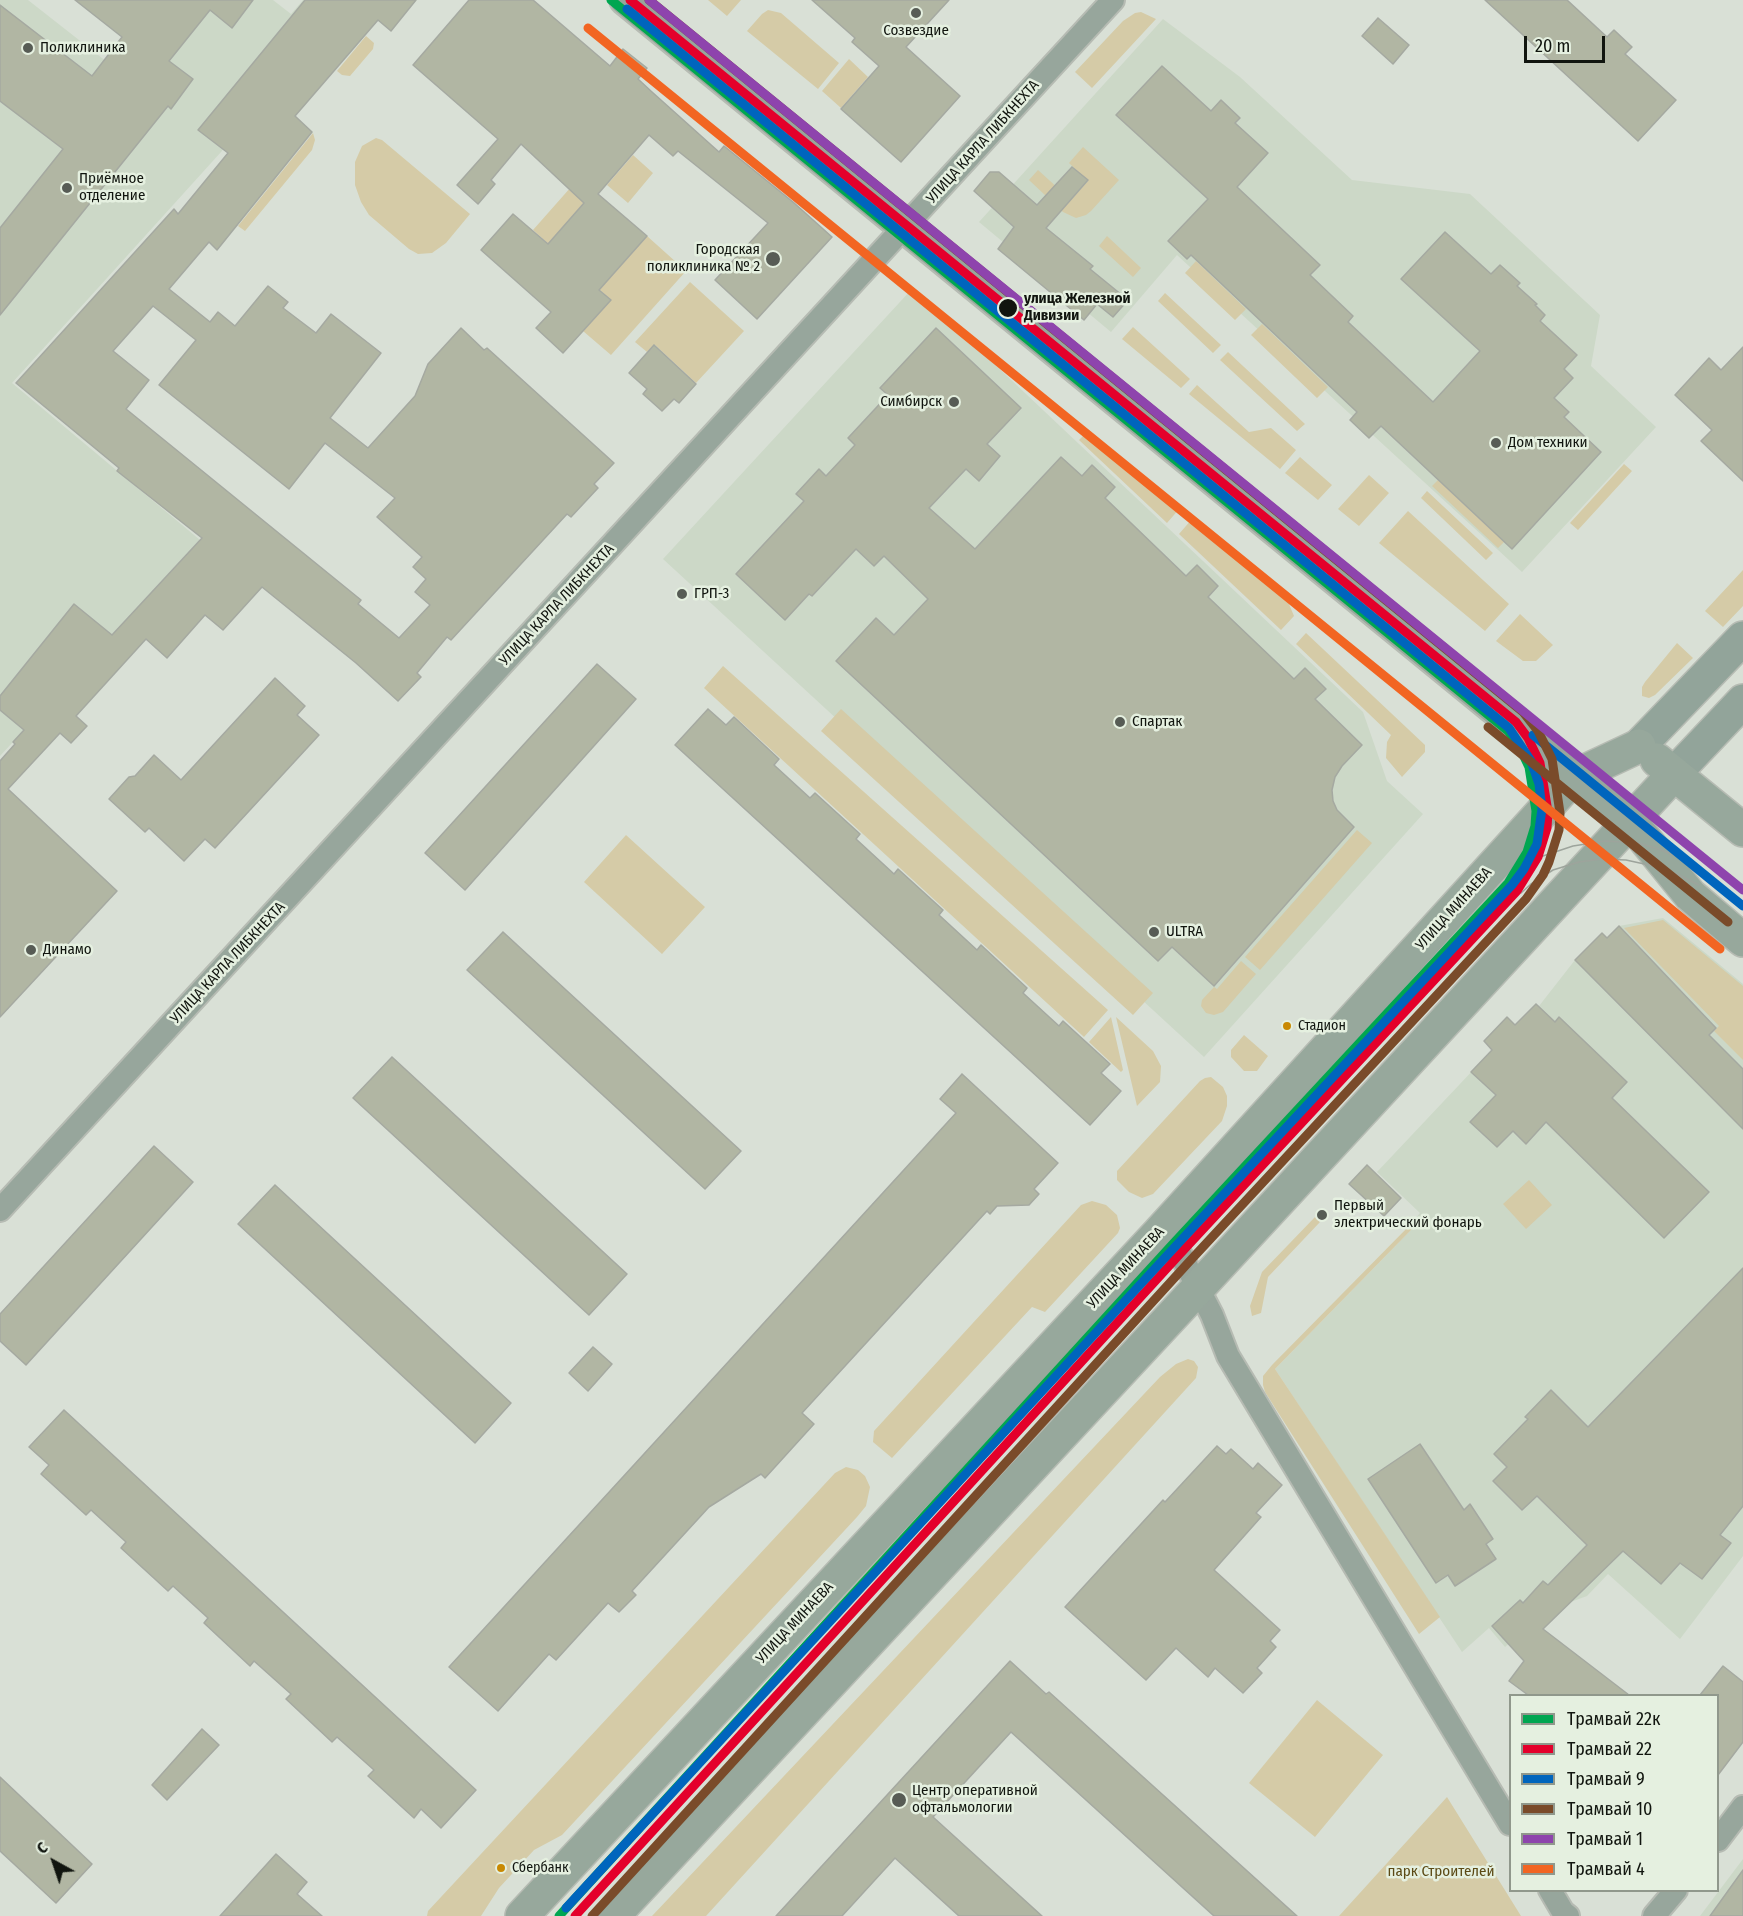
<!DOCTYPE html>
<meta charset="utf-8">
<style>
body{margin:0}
#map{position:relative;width:1743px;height:1916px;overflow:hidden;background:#d9e0d6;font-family:"Fira Sans Condensed",sans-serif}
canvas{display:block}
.legend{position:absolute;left:1509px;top:1694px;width:210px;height:198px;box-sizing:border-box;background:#e5f0e0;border:2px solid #90988c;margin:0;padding:8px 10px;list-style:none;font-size:18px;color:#11150f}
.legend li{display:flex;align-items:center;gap:12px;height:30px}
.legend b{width:30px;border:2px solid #90988c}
.north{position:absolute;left:24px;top:1832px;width:60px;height:60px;-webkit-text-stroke:4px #e5f0e0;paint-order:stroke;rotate:320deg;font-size:16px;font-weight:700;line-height:24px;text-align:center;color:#11150f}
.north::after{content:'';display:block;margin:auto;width:21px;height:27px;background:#11150f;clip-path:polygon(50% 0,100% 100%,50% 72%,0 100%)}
.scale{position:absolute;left:1524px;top:36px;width:81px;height:27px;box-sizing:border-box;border:3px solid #11150f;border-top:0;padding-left:8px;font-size:18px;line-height:21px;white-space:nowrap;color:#11150f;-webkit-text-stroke:4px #e5f0e0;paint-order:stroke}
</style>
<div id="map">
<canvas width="1743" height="1916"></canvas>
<ul class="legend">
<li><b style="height:8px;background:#00a651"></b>Трамвай 22к</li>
<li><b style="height:8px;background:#e4002b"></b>Трамвай 22</li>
<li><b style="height:8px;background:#0065bd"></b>Трамвай 9</li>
<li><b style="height:8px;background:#7a4b2a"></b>Трамвай 10</li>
<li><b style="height:8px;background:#8e44ad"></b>Трамвай 1</li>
<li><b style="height:8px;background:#f26522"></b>Трамвай 4</li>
</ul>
<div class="north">С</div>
<div class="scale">20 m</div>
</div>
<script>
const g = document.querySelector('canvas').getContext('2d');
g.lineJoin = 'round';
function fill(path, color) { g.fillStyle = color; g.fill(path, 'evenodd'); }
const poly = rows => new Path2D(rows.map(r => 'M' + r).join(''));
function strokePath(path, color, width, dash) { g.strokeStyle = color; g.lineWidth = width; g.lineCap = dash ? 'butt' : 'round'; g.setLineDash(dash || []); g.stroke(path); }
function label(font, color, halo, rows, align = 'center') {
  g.font = font + ' "Fira Sans Condensed",sans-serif'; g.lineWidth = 5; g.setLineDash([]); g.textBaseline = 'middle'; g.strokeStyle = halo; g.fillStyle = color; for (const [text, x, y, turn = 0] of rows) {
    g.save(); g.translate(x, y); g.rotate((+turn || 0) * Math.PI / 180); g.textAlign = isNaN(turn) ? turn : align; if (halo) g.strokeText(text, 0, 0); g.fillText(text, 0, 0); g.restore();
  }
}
fill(poly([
 [0,0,28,0,144,91,105,59,122,37,137,49,171,0,273,0,291,14,303,0,344,0,221,152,12,383,200,540,0,756],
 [1163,19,1240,77,1352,180,1470,194,1600,315,1591,366,1656,427,1522,572,1177,255,1111,332,979,222],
 [911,290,972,343,1363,712,1387,781,1423,814,1204,1057,663,559],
 [1663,918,1743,984,1743,1556,1680,1639,1608,1574,1587,1596,1546,1611,1505,1647,1489,1628,1462,1652,1275,1369,1412,1229,1409,1226,1420,1213,1377,1172,1492,1050,1484,1041,1507,1017,1515,1025,1536,1004,1539,1006,1575,960,1602,933,1607,938,1619,926],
 [1743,1859,1743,1916,1700,1916]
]), '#ccd8c7');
fill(poly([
 [708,0,741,0,727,16],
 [768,10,781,13,839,63,818,89,747,31,762,14],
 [1141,12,1156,19,1092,88,1075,72,1123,21,1135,13],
 [366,36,374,43,373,49,350,76,342,75,337,71],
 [849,59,868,77,841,108,822,91],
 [313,133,315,140,312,150,245,231,238,226],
 [376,138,382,140,470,214,446,243,432,253,418,254,409,249,369,215,361,202,355,185,355,162,362,146],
 [1083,147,1119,180,1091,211,1086,215,1076,218,1063,212,1029,180,1038,170,1071,200,1088,181,1069,163],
 [633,155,653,173,628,203,607,185],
 [571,187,586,200,572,217,624,262,647,236,686,271,611,355,583,331,611,300,533,230],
 [1107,236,1141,268,1133,277,1099,246],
 [1196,261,1246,309,1235,320,1185,273],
 [690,282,744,331,696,383,655,345,647,352,635,342],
 [1165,293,1221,345,1213,353,1158,301],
 [1262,324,1328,387,1317,398,1251,335],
 [1133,327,1190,379,1181,388,1122,339],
 [1228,352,1305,424,1297,431,1220,360],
 [1197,385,1249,432,1271,428,1296,450,1280,469,1189,394],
 [1089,430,1180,508,1167,523,1079,440],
 [1300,457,1332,485,1318,500,1285,473],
 [1624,464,1632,471,1578,530,1570,523],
 [1369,475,1389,493,1359,526,1338,509],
 [1438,480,1504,542,1498,548,1432,486],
 [1427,491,1493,553,1486,560,1421,498],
 [1408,511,1509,604,1485,631,1379,543],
 [1192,519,1286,597,1294,616,1281,630,1179,534],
 [1743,570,1743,606,1723,627,1705,611],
 [1520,614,1553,645,1536,661,1523,661,1496,641],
 [1306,633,1425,745,1425,752,1402,777,1386,758,1387,742,1391,735,1296,644],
 [1677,643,1693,658,1655,695,1649,698,1642,696,1642,687,1645,682],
 [723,666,1108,1010,1084,1037,704,688],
 [841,709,1153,993,1133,1015,821,731],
 [1357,830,1372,843,1260,970,1245,957],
 [626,835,705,907,662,954,584,882],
 [1663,920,1743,986,1743,1060,1714,1031,1719,1026,1624,928],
 [1241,961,1256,974,1223,1012,1214,1015,1206,1013,1201,1006,1202,1000,1214,987,1217,989],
 [1111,1017,1123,1070,1121,1072,1089,1042],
 [1116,1017,1153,1051,1161,1066,1160,1082,1137,1106],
 [1244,1035,1268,1056,1257,1071,1244,1071,1231,1057,1231,1050],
 [1211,1077,1223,1087,1227,1096,1227,1106,1222,1121,1153,1194,1142,1198,1129,1192,1117,1180,1117,1171,1200,1081,1205,1078],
 [1529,1180,1552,1205,1526,1229,1503,1204],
 [1092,1201,1106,1205,1117,1215,1120,1228,1118,1233,1045,1312,1032,1307,892,1458,873,1442,874,1431,1081,1205],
 [1315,1217,1320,1222,1268,1277,1261,1313,1252,1316,1250,1306,1262,1272],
 [1409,1226,1412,1229,1275,1369,1440,1617,1419,1634,1265,1392,1263,1385,1263,1376,1272,1365],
 [1188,1359,1194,1361,1198,1367,1196,1378,706,1916,652,1916,1160,1377,1176,1364],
 [846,1467,858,1470,865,1476,870,1487,866,1506,857,1517,562,1835,534,1850,499,1888,481,1916,427,1916,428,1911,835,1473],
 [1317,1700,1383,1755,1315,1837,1249,1783],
 [1447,1797,1521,1916,1339,1916]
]), '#d5cba7');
const building = poly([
 [75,0,253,0,232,28,210,10,169,61,193,79,171,109,168,106,0,315,0,228,63,149,0,101,0,5,92,76,122,37,75,0],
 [305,0,416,0,391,31,378,20,295,116,312,132,217,250,209,242,169,289,210,322,218,312,235,326,268,286,288,302,283,308,316,333,331,314,381,353,330,418,368,448,415,396,428,364,461,328,484,350,487,348,614,463,594,484,598,488,571,517,567,514,451,640,447,637,417,673,421,677,398,701,356,663,262,587,223,630,205,615,167,658,146,639,76,716,87,726,71,743,60,733,8,789,117,891,0,1017,0,761,15,744,13,742,24,730,0,710,0,696,74,604,112,635,202,538,117,471,119,468,16,383,174,209,178,214,228,153,198,130,305,0],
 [153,306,196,340,159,385,289,489,325,443,395,498,377,517,422,557,413,567,426,579,415,592,430,605,399,638,358,604,361,600,126,409,149,380,113,351,153,306],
 [469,0,533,0,610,66,623,49,647,68,638,79,652,92,719,152,724,146,793,202,832,237,757,319,715,280,768,223,678,151,673,156,649,135,598,194,647,236,599,290,611,300,563,353,536,328,551,312,481,250,513,214,548,244,584,203,521,144,491,180,495,184,478,204,457,185,498,139,413,65,469,0],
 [812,0,949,0,906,47,960,96,901,162,841,109,879,66,852,42,855,38,812,0],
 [1485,0,1567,0,1607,37,1614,30,1632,47,1625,54,1676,100,1638,141,1485,0],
 [1378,18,1409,45,1393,64,1362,36,1378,18],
 [1162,66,1211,111,1221,100,1240,118,1235,123,1268,153,1237,187,1320,265,1310,275,1353,316,1348,322,1433,402,1480,351,1401,279,1445,232,1491,274,1500,265,1520,283,1517,286,1537,304,1535,305,1545,315,1540,321,1577,355,1564,369,1573,378,1554,398,1569,412,1564,417,1601,452,1512,549,1381,426,1369,438,1350,420,1357,412,1191,255,1187,259,1168,241,1208,199,1116,115,1162,66],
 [1072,167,1088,180,1046,228,1093,266,1090,269,1128,300,1113,317,1097,304,1084,320,998,249,1014,227,974,191,990,172,999,172,1037,205,1072,167],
 [936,328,1021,408,987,444,1000,456,979,481,966,469,929,508,975,549,1061,457,1082,476,1092,465,1115,487,1105,498,1186,576,1197,565,1218,586,1208,597,1294,679,1305,668,1326,689,1315,699,1362,745,1342,766,1335,777,1332,790,1333,801,1337,810,1354,827,1214,986,1172,947,1158,961,836,661,876,618,894,635,928,599,884,556,874,566,856,549,812,596,809,594,785,620,736,574,804,501,796,494,819,469,826,476,855,445,848,438,888,395,880,388,936,328],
 [654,345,696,384,679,403,674,399,662,411,643,394,647,389,629,373,654,345],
 [1743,347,1743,481,1701,441,1712,430,1675,395,1709,358,1721,370,1743,347],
 [597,664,636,699,465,890,425,853,597,664],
 [275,678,305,706,297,715,319,735,215,848,205,839,184,861,149,828,145,832,109,799,129,777,135,776,154,755,181,780,275,678],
 [708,709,726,725,734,717,779,759,774,765,810,798,815,793,860,834,856,839,894,874,898,869,943,910,939,915,977,950,981,945,1027,988,1023,993,1059,1026,1063,1021,1110,1064,1101,1073,1121,1091,1090,1125,675,745,708,709],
 [1619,926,1716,1028,1709,1035,1743,1069,1743,1129,1575,960,1602,933,1607,938,1619,926],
 [503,932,741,1151,705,1189,467,970,503,932],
 [1536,1004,1555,1022,1559,1017,1627,1082,1612,1098,1709,1192,1664,1238,1546,1122,1526,1144,1513,1131,1497,1147,1470,1122,1496,1095,1471,1072,1492,1050,1484,1041,1507,1017,1515,1025,1536,1004],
 [392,1057,627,1274,589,1315,353,1098,392,1057],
 [962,1074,1058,1163,1034,1189,1039,1194,1029,1205,997,1206,990,1214,987,1211,802,1413,814,1424,765,1478,761,1474,709,1507,632,1591,636,1595,619,1612,608,1603,556,1660,549,1654,498,1711,449,1667,956,1113,940,1099,962,1074],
 [154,1146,193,1182,26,1365,0,1341,0,1314,154,1146],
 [1367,1165,1401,1198,1384,1216,1349,1184,1367,1165],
 [275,1185,511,1403,475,1443,238,1224,275,1185],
 [1743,1268,1743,1506,1720,1535,1731,1543,1702,1579,1680,1563,1661,1584,1623,1551,1543,1629,1629,1695,1528,1695,1509,1681,1524,1661,1492,1626,1520,1600,1523,1603,1543,1581,1548,1585,1587,1545,1537,1496,1522,1510,1493,1481,1507,1467,1494,1454,1528,1419,1525,1417,1551,1390,1588,1427,1743,1268],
 [593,1347,612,1364,588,1391,569,1373,593,1347],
 [64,1410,476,1790,441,1828,421,1809,414,1818,368,1776,374,1770,337,1737,332,1742,286,1699,291,1694,254,1661,250,1666,204,1623,208,1618,173,1586,168,1591,121,1548,126,1542,91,1510,86,1515,41,1474,49,1465,29,1447,64,1410],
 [1420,1444,1464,1510,1470,1504,1493,1539,1486,1544,1496,1559,1455,1586,1448,1575,1436,1583,1368,1479,1420,1444],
 [1217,1446,1226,1454,1231,1449,1253,1469,1258,1463,1282,1485,1256,1513,1261,1517,1214,1570,1280,1630,1270,1641,1276,1647,1257,1668,1262,1673,1243,1693,1215,1668,1208,1677,1176,1648,1146,1680,1065,1607,1163,1500,1165,1502,1217,1446],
 [1010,1661,1046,1694,1049,1692,1297,1916,1214,1916,1011,1732,933,1817,1042,1916,959,1916,895,1858,842,1916,776,1916,1010,1661],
 [1723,1666,1743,1682,1743,1742,1718,1775,1718,1695,1700,1695,1723,1666],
 [202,1729,219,1745,167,1800,152,1785,202,1729],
 [0,1777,92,1864,56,1903,0,1851,0,1777],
 [276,1854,307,1882,297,1894,322,1916,220,1916,276,1854],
 [1743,1870,1743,1916,1710,1916,1743,1870]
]);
fill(building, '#b1b6a3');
strokePath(building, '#a5a9a1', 1.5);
const minor = poly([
 [0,1210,1113,0],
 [1158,1234,1182,1257,1212,1315,1228,1356,1510,1824],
 [1718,1840,1743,1807],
 [1550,1890,1563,1912,1568,1916],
 [1654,1916,1676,1890]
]);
const tertiary = poly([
 [624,0,1575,776]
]);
const secondary = poly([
 [1639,746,1743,638],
 [1674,774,1743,701]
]);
const primary = poly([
 [1657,760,1743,830],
 [1575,776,1630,821,1690,895,1743,940],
 [522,1916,1158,1234,1575,776,1639,746],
 [613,1916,1199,1287,1674,774]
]);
strokePath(minor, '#b6bbb3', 26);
strokePath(tertiary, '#b6bbb3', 32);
strokePath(secondary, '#b6bbb3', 36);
strokePath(primary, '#b6bbb3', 36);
strokePath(minor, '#97a69c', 22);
strokePath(tertiary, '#97a69c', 28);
strokePath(secondary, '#92a49a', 33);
strokePath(primary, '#97a89c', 33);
strokePath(poly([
 [1508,883,1526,866,1540,857,1573,846,1605,841,1638,843,1656,848,1683,859,1709,875],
 [1521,893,1531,884,1553,870,1579,862,1602,859,1626,860,1658,867,1679,875,1699,885]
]), '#9da49c', 1.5);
strokePath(poly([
 [559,1916,1170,1247,1508,883,1527,852,1535,826,1536,811,1529,767,1518,744,1508,731,611,0]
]), '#00a651', 9);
strokePath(poly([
 [575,1916,1179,1255,1517,891,1538,857,1547,828,1548,812,1540,763,1528,738,1516,722,630,0]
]), '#e4002b', 9);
strokePath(poly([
 [1533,735,1743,906],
 [566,1908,1173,1249,1512,885,1524,869,1537,844,1542,809,1539,784,1531,761,1509,728,627,9]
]), '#0065bd', 9);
strokePath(poly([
 [1488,727,1728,922],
 [592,1916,1188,1263,1526,899,1543,875,1549,862,1559,830,1560,813,1552,759,1538,731,1523,712,649,0]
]), '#7a4b2a', 9);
strokePath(poly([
 [649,0,1743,890]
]), '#8e44ad', 9);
strokePath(poly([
 [588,28,1720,949]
]), '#f26522', 9);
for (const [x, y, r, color] of [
 [916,13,6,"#575c55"],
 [28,48,6,"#575c55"],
 [67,188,6,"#575c55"],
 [773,259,8,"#575c55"],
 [1008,308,10,"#11150f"],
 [954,402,6,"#575c55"],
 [1496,443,6,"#575c55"],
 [682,594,6,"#575c55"],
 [1120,722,6,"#575c55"],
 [1154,932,6,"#575c55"],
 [31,950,6,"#575c55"],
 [1287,1026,5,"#c98903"],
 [1322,1215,6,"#575c55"],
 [899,1800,8,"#575c55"],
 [501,1868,5,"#c98903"]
]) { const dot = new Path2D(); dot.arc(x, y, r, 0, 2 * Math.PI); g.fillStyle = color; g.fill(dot); strokePath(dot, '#e5f0e0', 2); }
label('14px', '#11150f', '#e5f0e0', [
 ["Стадион",1298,1026],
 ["Сбербанк",512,1868]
], 'left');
label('15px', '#11150f', '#e5f0e0', [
 ["Созвездие",916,31,"center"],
 ["Поликлиника",40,48],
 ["Приёмное",79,179],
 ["отделение",79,196],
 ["Городская",760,250,"right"],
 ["поликлиника № 2",760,267,"right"],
 ["Симбирск",942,402,"right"],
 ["Дом техники",1508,443],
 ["ГРП-3",694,594],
 ["Спартак",1132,722],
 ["ULTRA",1166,932],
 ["Динамо",43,950],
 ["Первый",1334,1206],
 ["электрический фонарь",1334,1223],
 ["Центр оперативной",912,1791],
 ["офтальмологии",912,1808]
], 'left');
label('15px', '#11150f', '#e5f0e0', [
 ["УЛИЦА КАРЛА ЛИБКНЕХТА",983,142,-48],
 ["УЛИЦА КАРЛА ЛИБКНЕХТА",557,605,-47],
 ["УЛИЦА МИНАЕВА",1454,909,-48],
 ["УЛИЦА КАРЛА ЛИБКНЕХТА",228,963,-47],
 ["УЛИЦА МИНАЕВА",1126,1268,-47],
 ["УЛИЦА МИНАЕВА",795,1623,-47]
]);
label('bold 15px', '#11150f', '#e5f0e0', [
 ["улица Железной",1024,299],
 ["Дивизии",1024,316]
], 'left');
label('15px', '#5b4914', '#e5f0e0', [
 ["парк Строителей",1441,1872]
]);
</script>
